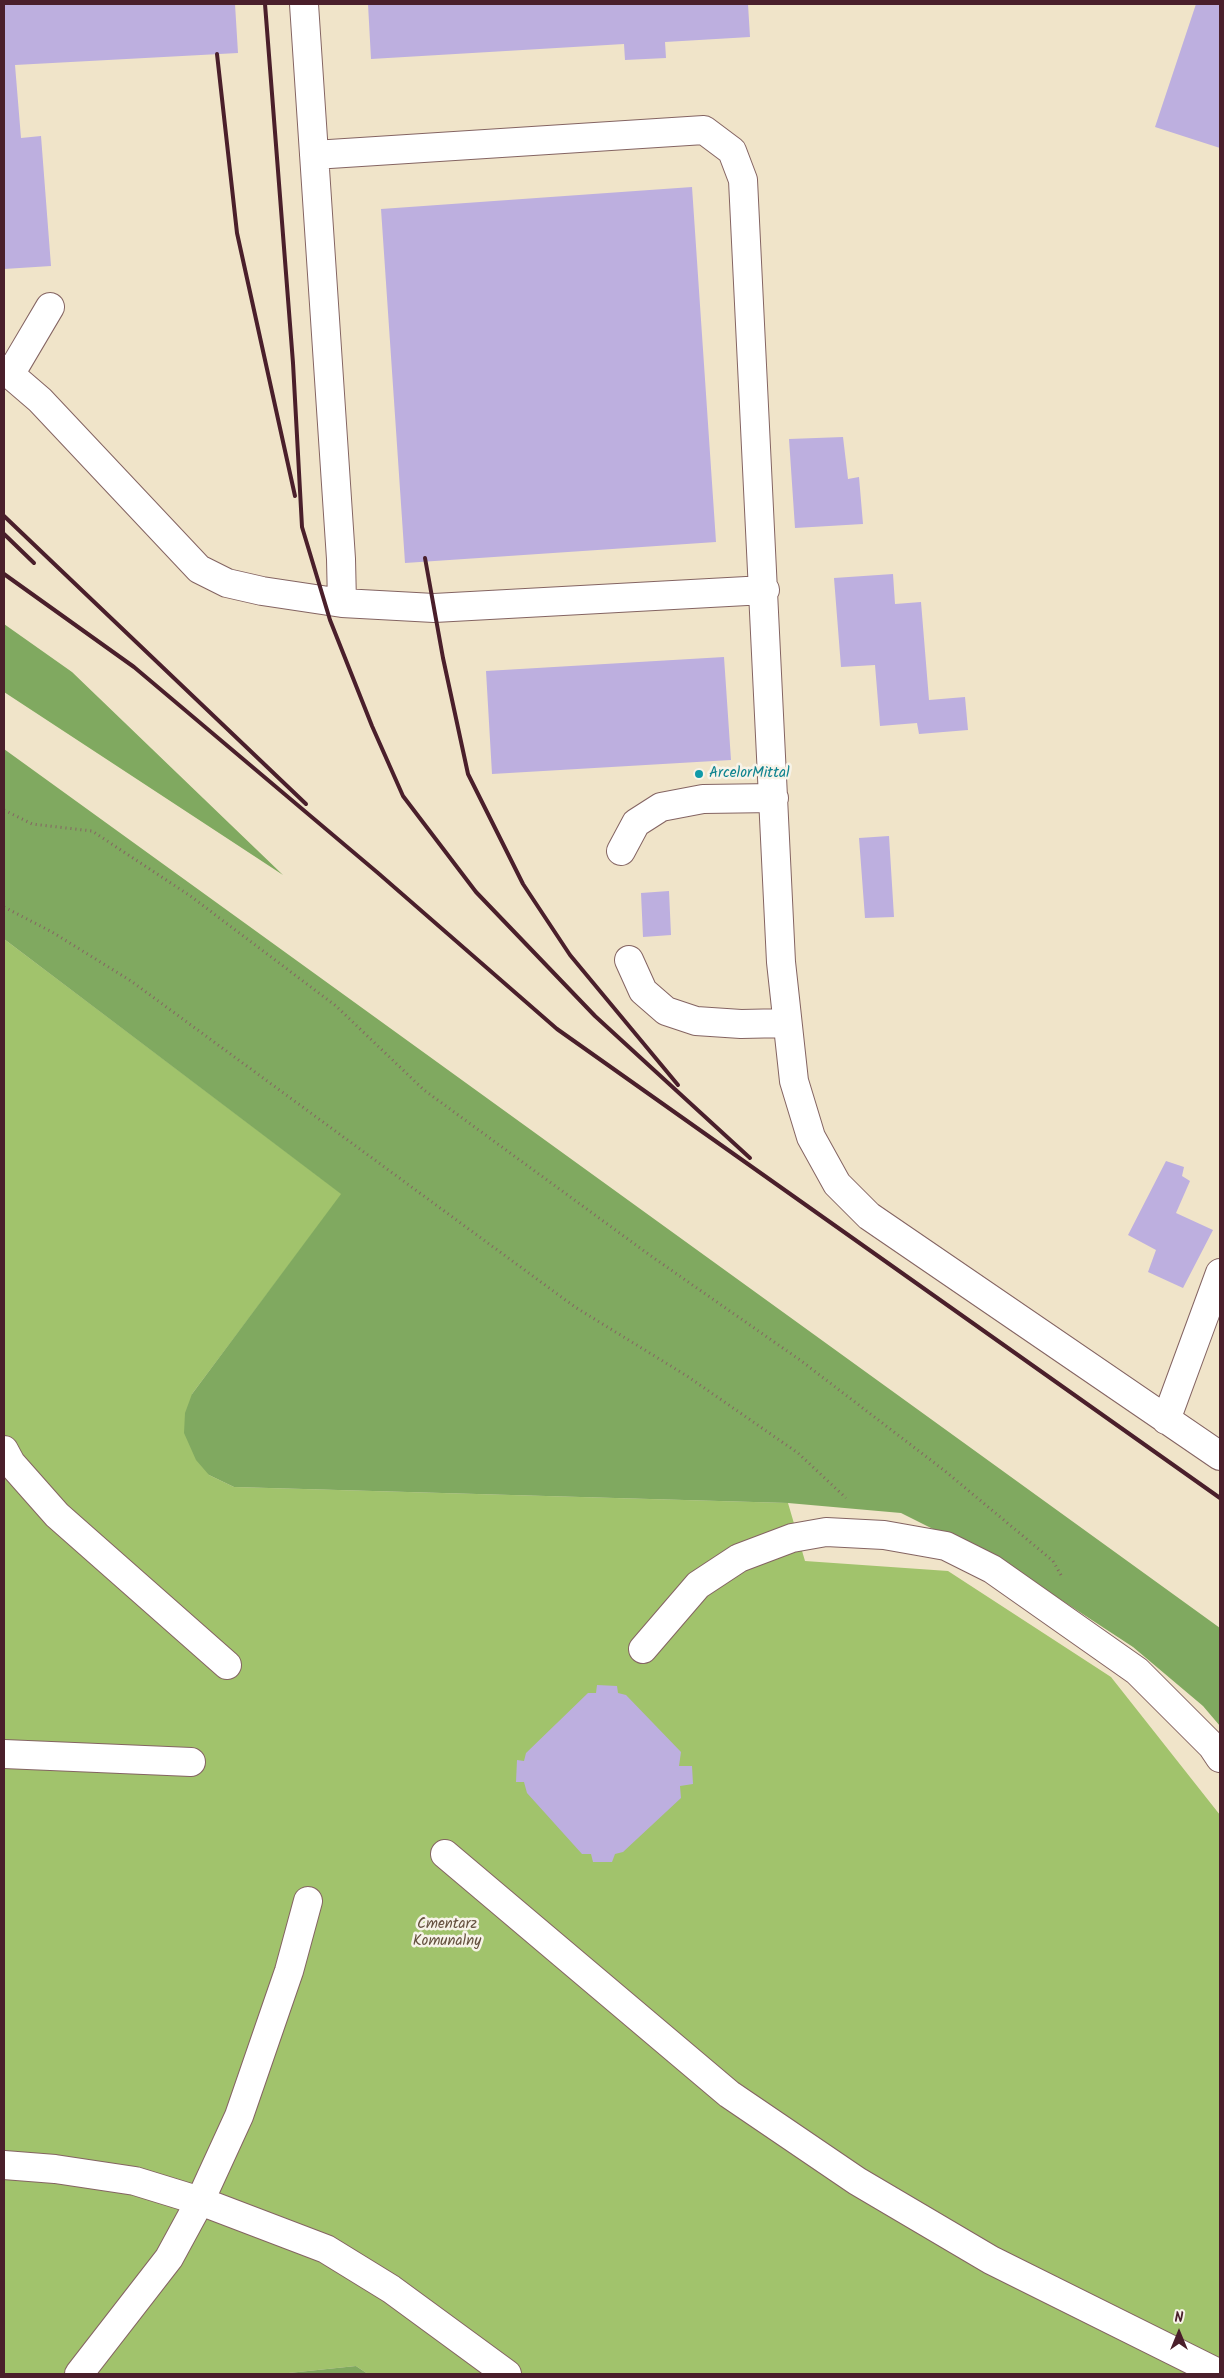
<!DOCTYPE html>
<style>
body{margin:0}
#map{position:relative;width:1224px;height:2378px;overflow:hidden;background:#f0e4c9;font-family:Kalam,sans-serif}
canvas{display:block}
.frame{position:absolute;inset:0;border:5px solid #4a1f2b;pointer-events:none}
.north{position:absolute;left:1154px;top:2308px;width:50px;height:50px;-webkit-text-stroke:4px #f7f3e8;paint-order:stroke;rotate:0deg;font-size:14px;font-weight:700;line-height:20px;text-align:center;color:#4a1f2b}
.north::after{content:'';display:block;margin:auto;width:18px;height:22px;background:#4a1f2b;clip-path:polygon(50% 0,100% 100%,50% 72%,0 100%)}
</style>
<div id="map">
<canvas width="1224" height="2378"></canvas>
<div class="frame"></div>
<div class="north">N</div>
</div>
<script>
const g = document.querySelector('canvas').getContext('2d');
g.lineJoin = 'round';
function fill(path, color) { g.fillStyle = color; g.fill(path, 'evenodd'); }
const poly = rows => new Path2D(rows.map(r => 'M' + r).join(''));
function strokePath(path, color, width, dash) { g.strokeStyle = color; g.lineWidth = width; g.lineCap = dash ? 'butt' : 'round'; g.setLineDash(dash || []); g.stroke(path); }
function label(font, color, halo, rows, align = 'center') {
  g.font = font + ' Kalam,sans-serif'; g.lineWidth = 5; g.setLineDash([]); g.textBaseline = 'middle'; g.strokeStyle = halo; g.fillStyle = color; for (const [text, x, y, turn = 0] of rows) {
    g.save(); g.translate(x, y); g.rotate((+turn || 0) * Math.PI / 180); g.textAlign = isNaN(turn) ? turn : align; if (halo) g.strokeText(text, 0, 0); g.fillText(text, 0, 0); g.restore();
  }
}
fill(poly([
 [4,939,342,1194,192,1394,209,1475,234,1487,788,1503,805,1561,948,1571,1111,1677,1220,1815,1220,2374,368,2374,356,2366,279,2374,4,2374]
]), '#a1c36c');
fill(poly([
 [4,624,72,672,283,875,4,692],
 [4,749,1220,1628,1220,1726,1203,1706,1133,1647,1017,1571,901,1513,788,1503,234,1487,209,1475,196,1460,184,1433,185,1413,192,1394,341,1194,4,939],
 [356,2366,368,2374,279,2374]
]), '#80a960');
fill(poly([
 [4,4,235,4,238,53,15,65,21,138,41,136,51,266,4,269],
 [368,4,748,4,750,37,665,42,666,58,625,60,624,44,371,59],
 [1196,4,1220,4,1220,148,1155,127],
 [692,187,716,542,405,563,381,209],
 [843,437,848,479,859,477,863,524,795,528,789,439],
 [893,574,895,604,921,602,929,700,965,697,968,730,919,734,917,723,880,726,875,665,841,667,834,578],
 [724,657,731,760,492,774,486,671],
 [889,836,894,917,865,918,859,838],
 [669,891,671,935,643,937,641,893],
 [1166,1161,1184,1167,1182,1176,1190,1181,1176,1213,1213,1230,1183,1288,1148,1272,1156,1250,1128,1235],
 [597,1685,617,1686,618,1693,626,1695,681,1752,679,1766,692,1766,693,1784,680,1786,681,1798,623,1852,615,1854,612,1862,593,1862,591,1854,582,1854,527,1793,524,1782,516,1782,517,1760,524,1761,526,1753,588,1693,596,1693]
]), '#bdafdf');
const minor = poly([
 [304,4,341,559,342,603],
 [314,155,704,130,732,151,743,180,781,962,794,1081,811,1137,837,1184,869,1216,1220,1456],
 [4,369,40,400,199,569,227,583,262,591,342,603,434,608,765,590],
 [11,373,50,307],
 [621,851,636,823,661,807,703,799,774,798],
 [629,960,643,991,666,1011,696,1021,741,1024,787,1023],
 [1166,1420,1220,1273],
 [4,1450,11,1463,57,1515,227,1665],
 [643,1649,698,1585,739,1558,792,1538,826,1532,884,1535,946,1546,992,1569,1137,1671,1212,1746,1220,1758],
 [4,1754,191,1762],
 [445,1854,729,2094,857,2181,991,2260,1220,2374],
 [4,2165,55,2169,135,2181,200,2201,326,2249,391,2289,507,2374],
 [79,2374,169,2258,200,2201,239,2116,289,1971,308,1901]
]);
strokePath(minor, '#846462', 30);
strokePath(poly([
 [4,810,32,824,92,831,189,895,336,1006,424,1090,651,1256,800,1360,945,1471,1053,1561,1061,1575],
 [4,907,52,932,131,981,575,1307,687,1376,798,1453,846,1498]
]), '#846462', 3, [1, 4]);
strokePath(minor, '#fff', 28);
strokePath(poly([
 [265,4,293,363,302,527,330,620,372,726,403,796,476,892,595,1016,750,1158],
 [217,54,237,233,295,496],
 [4,516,306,804],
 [4,534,34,563],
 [425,558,443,658,468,774,523,884,570,955,678,1085],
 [4,574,134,667,378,873,557,1029,1220,1498]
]), '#4a1f2b', 4);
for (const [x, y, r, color] of [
 [699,774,5,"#0f9aa8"]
]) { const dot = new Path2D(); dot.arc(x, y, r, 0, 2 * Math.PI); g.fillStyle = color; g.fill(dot); strokePath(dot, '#f7f3e8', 2); }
label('15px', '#0d838f', '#f7f3e8', [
 ["ArcelorMittal",709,774]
], 'left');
label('15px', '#64503e', '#f7f3e8', [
 ["Cmentarz",447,1925],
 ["Komunalny",447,1942]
]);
</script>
